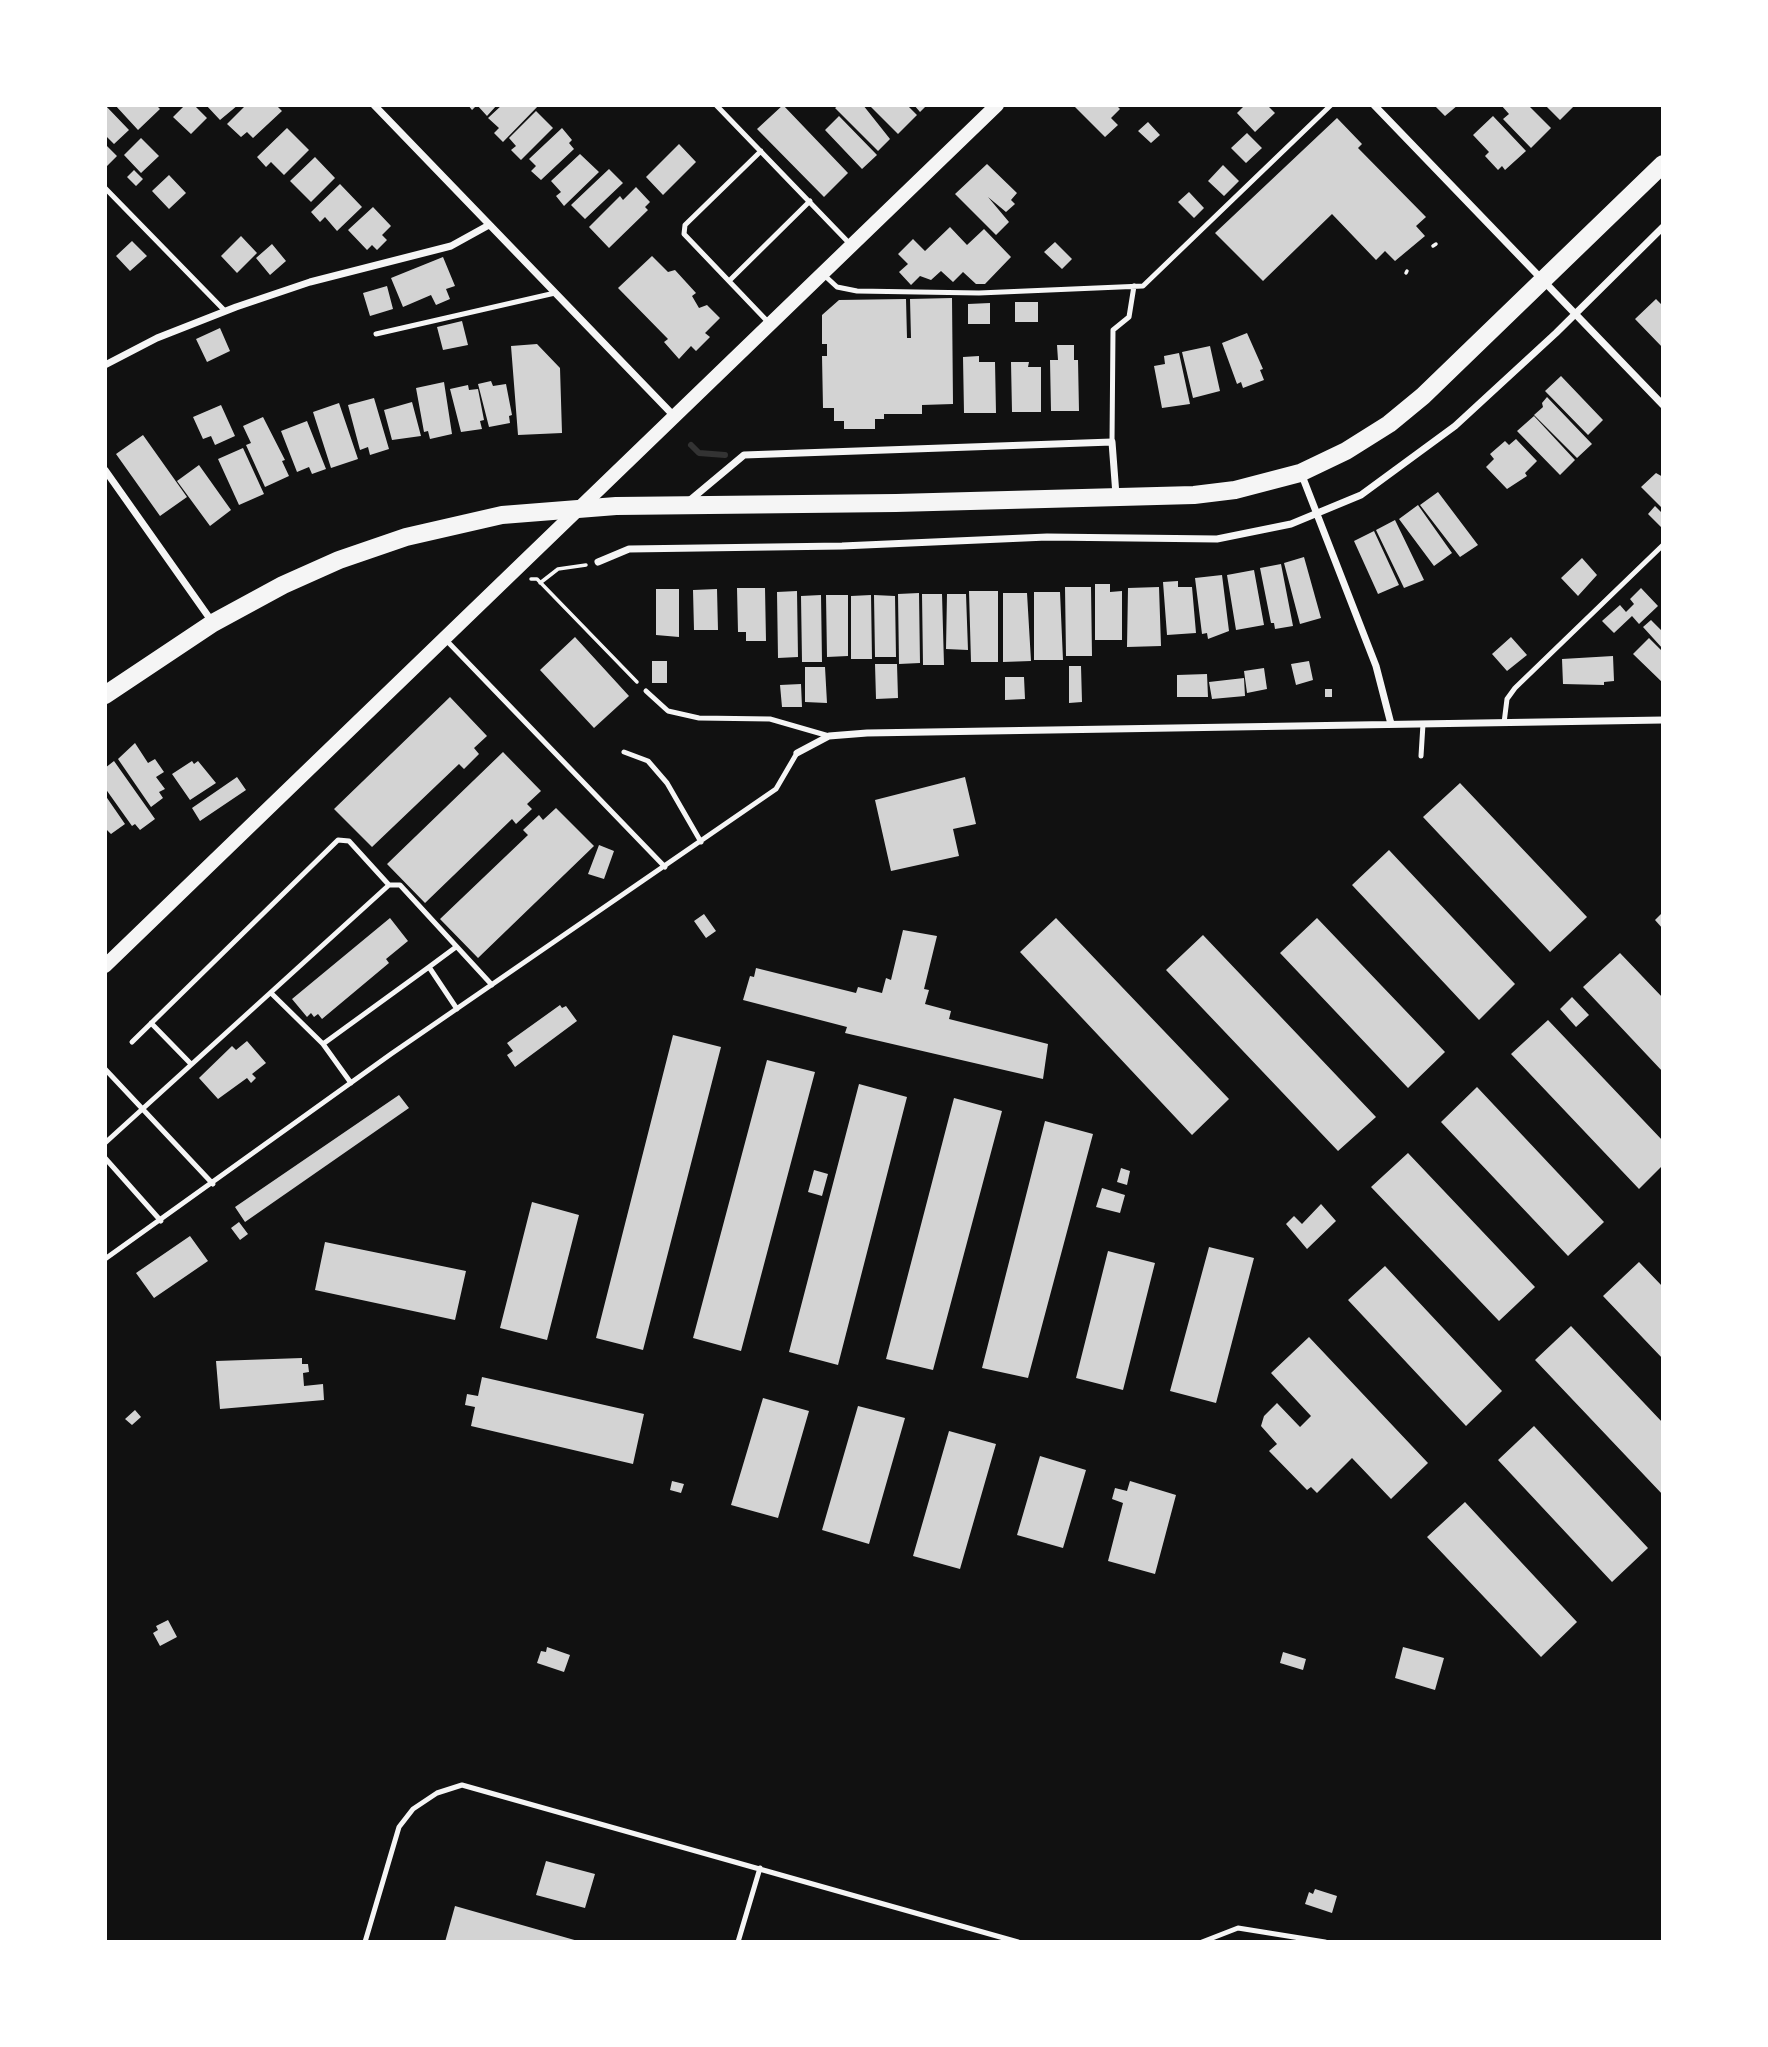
<!DOCTYPE html>
<style>
body{margin:0}
#map{position:relative;width:1768px;height:2047px;overflow:hidden;background:#111;font-family:"Source Sans 3",sans-serif}
canvas{display:block}
.frame{position:absolute;inset:0;border:107px solid #fff;pointer-events:none}
</style>
<div id="map">
<canvas width="1768" height="2047"></canvas>
<div class="frame"></div>
</div>
<script>
const g = document.querySelector('canvas').getContext('2d');
g.lineJoin = 'round';
const poly = rows => new Path2D(rows.map(r => 'M' + r).join(''));
function strokePath(path, color, width, dash) { g.strokeStyle = color; g.lineWidth = width; g.lineCap = dash ? 'butt' : 'round'; g.setLineDash(dash || []); g.stroke(path); }
function fill(path, color) { g.fillStyle = color; g.fill(path, 'evenodd'); }
strokePath(poly([
 [691,445,699,453,725,455]
]), '#333', 6);
fill(poly([
 [105,105,129,130,114,144,105,135],
 [115,105,156,105,160,109,138,130],
 [185,105,194,105,207,118,191,134,173,117],
 [206,105,238,105,220,120],
 [246,105,276,105,282,111,253,138,247,132,241,137,227,124],
 [468,105,497,105,487,116,477,105,472,110],
 [502,105,539,105,503,142,494,133,499,128,488,118],
 [783,105,848,173,824,197,757,129],
 [839,105,863,105,890,139,878,151,835,108],
 [869,105,907,105,917,115,898,134],
 [914,105,927,105,920,112],
 [1073,105,1116,105,1120,109,1111,118,1118,125,1105,137],
 [1245,105,1267,105,1275,113,1255,132,1237,113],
 [1434,105,1458,105,1445,116],
 [1501,105,1528,105,1551,128,1531,148,1503,119,1509,114],
 [1545,105,1575,105,1560,120],
 [536,111,553,128,521,160,511,150,516,146,509,138],
 [839,116,877,155,862,169,825,130],
 [1493,116,1526,151,1505,170,1502,166,1498,170,1485,156,1489,152,1473,135],
 [1337,118,1362,144,1358,148,1426,217,1416,226,1425,236,1395,261,1385,251,1376,260,1332,214,1263,281,1215,233],
 [1148,122,1160,135,1151,143,1138,131],
 [287,128,309,150,284,175,271,162,266,167,257,157],
 [562,128,572,140,569,143,574,149,541,180,531,171,536,166,529,159],
 [1247,133,1262,148,1246,163,1231,148],
 [141,138,159,156,141,173,124,155],
 [105,144,117,156,105,168],
 [679,144,696,162,663,195,646,177],
 [580,154,599,172,564,206,556,196,561,192,551,181],
 [315,157,335,178,311,202,290,181],
 [987,164,1017,193,1011,200,1015,204,1006,212,988,197,1009,222,996,235,955,194],
 [1223,165,1239,181,1224,196,1208,181],
 [609,169,623,183,585,219,571,205],
 [134,170,143,179,136,186,127,177],
 [169,175,186,193,169,209,152,191],
 [340,184,362,207,337,231,325,217,320,222,311,212],
 [636,187,650,202,645,207,648,210,609,248,589,227,620,196,623,200],
 [1189,192,1204,208,1194,218,1178,202],
 [373,207,391,226,382,235,387,240,377,250,372,245,367,250,348,230],
 [950,227,967,245,984,229,1011,257,985,284,976,284,963,272,953,282,941,271,931,280,920,276,911,285,899,272,908,264,898,254,913,239,925,251],
 [241,236,257,253,237,273,221,256],
 [132,241,147,256,130,271,116,256],
 [1055,242,1072,259,1062,269,1044,252],
 [272,244,286,261,270,275,256,258],
 [652,256,668,272,675,270,696,293,692,296,699,308,707,305,720,318,705,333,710,337,696,351,691,346,679,359,664,342,668,339,618,288],
 [443,257,455,286,446,289,450,299,436,305,431,295,403,307,391,278],
 [387,286,393,309,370,316,363,293],
 [952,298,953,404,922,405,922,414,884,414,884,419,875,419,875,429,844,429,844,421,834,421,834,408,823,408,822,356,827,356,827,344,822,344,822,315,839,300,906,299,907,338,911,338,910,299],
 [1656,299,1663,306,1663,348,1635,319],
 [1015,302,1038,302,1038,322,1015,322],
 [990,303,990,324,968,324,968,304],
 [462,321,468,345,443,350,437,327],
 [220,328,230,351,207,362,196,339],
 [1247,333,1263,369,1260,370,1264,380,1243,388,1241,382,1237,384,1222,343],
 [537,344,560,368,562,433,518,435,511,346],
 [1057,345,1074,345,1074,360,1078,360,1079,411,1051,411,1050,360,1058,360],
 [1210,346,1220,391,1193,398,1182,352],
 [1179,353,1190,404,1162,408,1154,366,1165,364,1164,356],
 [979,356,979,362,995,362,996,413,964,413,963,357],
 [1011,362,1029,362,1028,367,1041,367,1041,412,1012,412],
 [1561,376,1603,420,1588,435,1545,391],
 [491,381,493,386,506,384,512,415,509,416,510,423,489,427,478,384],
 [444,382,452,434,430,439,428,431,424,432,416,388],
 [468,385,469,390,478,389,484,420,480,421,482,429,461,432,450,389],
 [1547,397,1592,444,1577,458,1534,415,1543,407,1542,403],
 [374,398,389,449,370,455,368,447,360,450,348,405],
 [412,402,421,436,392,440,384,410],
 [339,403,358,459,331,468,313,412],
 [221,405,235,436,215,445,211,436,203,439,193,417],
 [1534,416,1575,460,1560,475,1517,431],
 [263,417,285,460,282,461,289,476,265,487,246,445,251,443,243,426],
 [307,421,326,469,312,474,309,467,297,472,281,431],
 [143,435,187,497,160,516,116,454],
 [1516,439,1537,461,1525,473,1527,476,1507,489,1486,467,1494,459,1490,454,1505,441,1509,445],
 [243,448,264,494,239,505,218,459],
 [199,465,231,510,210,526,177,481],
 [1656,473,1663,477,1663,509,1641,487],
 [1438,492,1478,545,1460,557,1420,505],
 [1418,505,1452,553,1434,566,1399,519],
 [1655,506,1663,514,1663,529,1648,514],
 [1395,520,1424,580,1404,588,1376,530],
 [1374,531,1399,585,1378,594,1354,541],
 [1304,557,1321,618,1300,624,1284,563],
 [1582,558,1597,575,1578,596,1561,578],
 [1281,564,1293,626,1275,629,1274,623,1271,623,1260,568],
 [1254,570,1264,625,1236,630,1227,575],
 [1222,575,1229,631,1208,639,1207,633,1202,634,1195,578],
 [1178,581,1178,587,1192,587,1196,633,1167,635,1163,582],
 [1095,584,1110,584,1110,592,1122,591,1122,640,1095,640],
 [1065,587,1091,587,1092,656,1066,656],
 [1159,587,1161,646,1127,647,1128,588],
 [737,588,765,588,766,641,746,641,746,632,738,632],
 [1641,588,1658,606,1639,624,1632,616,1614,633,1602,621,1620,605,1626,612,1634,604,1630,599],
 [656,589,679,589,679,637,656,635],
 [717,589,718,630,694,630,693,590],
 [797,591,798,657,778,658,777,592],
 [969,591,998,591,998,662,971,662],
 [1034,592,1060,592,1063,660,1034,660],
 [919,593,920,663,899,664,898,594],
 [1003,593,1027,593,1031,661,1003,662],
 [922,594,942,594,944,665,923,665],
 [947,594,966,594,968,650,946,649],
 [821,595,822,662,802,662,801,596],
 [826,595,848,595,848,656,827,657],
 [871,595,872,659,851,659,851,596],
 [874,595,895,596,896,657,875,657],
 [1651,620,1663,632,1663,649,1643,627],
 [575,637,629,696,594,728,540,670],
 [1511,637,1527,655,1507,671,1492,654],
 [1649,638,1663,652,1663,683,1633,654],
 [1613,656,1614,681,1604,682,1604,685,1563,684,1562,659],
 [652,661,667,661,667,683,652,683],
 [1309,661,1313,680,1296,685,1291,664],
 [875,664,897,664,898,698,876,699],
 [1069,666,1081,666,1082,702,1069,703],
 [805,667,825,667,827,703,805,702],
 [1264,668,1267,689,1247,693,1244,671],
 [1207,674,1208,697,1177,697,1177,675],
 [1005,677,1024,677,1025,699,1005,700],
 [1244,678,1245,696,1212,699,1209,682],
 [801,684,802,707,782,707,780,685],
 [1325,689,1332,689,1332,697,1325,697],
 [450,697,487,736,474,748,479,754,464,769,459,764,372,847,334,809],
 [135,743,148,763,155,759,164,772,156,777,165,789,159,792,163,798,151,807,118,759],
 [503,752,541,791,527,804,532,809,516,824,512,819,425,903,387,864],
 [114,761,155,819,140,830,135,824,132,826,105,788,105,768],
 [192,761,194,764,198,761,216,783,190,800,172,774],
 [237,777,246,790,200,821,192,808],
 [965,777,976,824,953,829,959,856,891,871,875,800],
 [1460,783,1587,917,1550,952,1423,817],
 [105,795,125,824,111,834,105,828],
 [556,808,594,846,478,958,440,919,528,835,523,830,539,815,543,820],
 [599,845,614,851,604,879,588,874],
 [1389,850,1515,984,1479,1020,1352,885],
 [1663,912,1663,929,1655,920],
 [704,914,716,931,706,938,694,921],
 [390,918,408,941,386,959,389,963,322,1019,318,1014,314,1017,311,1013,307,1017,292,999],
 [1056,918,1229,1099,1192,1135,1020,952],
 [1317,918,1445,1052,1408,1088,1280,953],
 [903,930,937,936,924,989,929,990,925,1004,951,1011,949,1019,1048,1044,1043,1079,845,1033,847,1027,743,1000,750,976,754,977,756,968,856,993,858,987,882,993,886,978,891,980],
 [1203,935,1376,1117,1338,1151,1166,970],
 [1620,953,1663,998,1663,1072,1583,987],
 [1572,997,1589,1015,1576,1027,1560,1009],
 [560,1005,562,1008,566,1006,577,1021,515,1067,507,1055,513,1051,507,1043],
 [1548,1020,1663,1141,1663,1165,1639,1189,1511,1054],
 [673,1035,721,1047,643,1350,596,1338],
 [247,1041,266,1063,252,1074,256,1078,251,1083,247,1078,218,1099,199,1078,232,1046,236,1050],
 [767,1060,815,1072,741,1351,693,1338],
 [859,1084,907,1097,838,1365,789,1352],
 [1477,1087,1604,1222,1568,1256,1441,1122],
 [399,1095,409,1108,245,1222,235,1207],
 [954,1098,1002,1111,933,1370,886,1359],
 [1045,1121,1093,1134,1028,1378,982,1368],
 [1408,1153,1535,1287,1499,1321,1371,1187],
 [1121,1168,1130,1171,1127,1185,1117,1182],
 [814,1170,828,1174,822,1196,808,1192],
 [1102,1188,1125,1195,1120,1213,1096,1207],
 [532,1202,579,1215,547,1340,500,1328],
 [1321,1204,1336,1221,1307,1249,1286,1224,1294,1216,1302,1224],
 [239,1222,248,1234,240,1240,231,1228],
 [190,1236,208,1261,154,1298,136,1273],
 [325,1242,466,1271,455,1320,315,1290],
 [1209,1247,1254,1258,1216,1403,1170,1391],
 [1108,1251,1155,1263,1123,1390,1076,1378],
 [1639,1262,1663,1287,1663,1359,1603,1296],
 [1385,1266,1502,1391,1466,1426,1348,1300],
 [1571,1326,1663,1423,1663,1495,1535,1360],
 [1309,1337,1428,1463,1391,1499,1352,1458,1317,1493,1311,1487,1307,1490,1269,1451,1277,1444,1261,1426,1264,1416,1277,1403,1300,1427,1311,1416,1271,1373],
 [302,1358,302,1364,308,1364,309,1372,303,1373,304,1386,323,1384,324,1400,220,1409,216,1361],
 [482,1377,644,1414,633,1464,471,1426,475,1407,465,1405,467,1394,478,1396],
 [763,1398,809,1411,778,1518,731,1505],
 [858,1406,905,1418,869,1544,822,1530],
 [135,1410,141,1417,132,1425,125,1419],
 [1534,1426,1648,1548,1612,1582,1498,1460],
 [949,1431,996,1444,960,1569,913,1556],
 [1040,1456,1086,1470,1063,1548,1017,1535],
 [672,1481,684,1484,681,1493,670,1490],
 [1130,1481,1176,1495,1155,1574,1108,1561,1123,1503,1112,1499,1115,1488,1127,1491],
 [1465,1502,1577,1622,1541,1657,1427,1537],
 [168,1620,177,1637,160,1646,153,1633,158,1630,156,1626],
 [547,1647,570,1655,564,1672,537,1663,541,1651,546,1652],
 [1403,1647,1444,1658,1435,1690,1395,1678],
 [1283,1652,1306,1659,1303,1670,1280,1663],
 [546,1861,595,1874,585,1908,536,1895],
 [1315,1889,1337,1896,1332,1913,1305,1904,1309,1892,1313,1894],
 [455,1906,578,1941,578,1942,445,1942]
]), '#d3d3d3');
strokePath(poly([
 [1433,246,1436,244],
 [1406,273,1407,271],
 [531,579,537,579,637,682],
 [540,583,558,569,586,565]
]), '#f5f5f5', 3.5);
strokePath(poly([
 [716,105,850,244],
 [761,151,685,225,684,234,769,323],
 [105,188,225,311],
 [824,275,837,287,857,291,979,293,1143,286,1331,105],
 [729,281,810,201],
 [376,334,555,293],
 [1112,442,1113,330,1129,317,1134,286],
 [446,640,665,867],
 [646,691,668,711,699,718,770,719,829,736],
 [1504,723,1507,699,1515,688,1663,545],
 [624,752,648,761,667,783,701,842],
 [1421,756,1423,724],
 [456,947,429,967,457,1009],
 [271,993,323,1044,351,1083],
 [151,1023,191,1064],
 [132,1042,338,840,349,841,389,885],
 [323,1044,429,967],
 [105,1069,213,1184],
 [105,1143,389,885,400,885,492,985],
 [105,1158,161,1221],
 [105,1259,391,1054,776,789,797,753],
 [365,1942,399,1827,413,1809,437,1793,462,1785,1018,1942],
 [738,1942,760,1868],
 [1202,1942,1238,1928,1325,1942]
]), '#f5f5f5', 5);
strokePath(poly([
 [374,105,675,417],
 [1374,105,1663,405],
 [105,365,157,338,236,307,310,282,451,246,489,225],
 [105,470,213,623],
 [1301,473,1376,666,1391,724],
 [689,501,744,455,1112,442,1116,495],
 [598,562,629,549,842,546,1047,537,1217,539,1291,524,1361,495,1455,426,1556,333,1663,227],
 [797,753,829,736,867,733,1663,720]
]), '#f5f5f5', 7);
strokePath(poly([
 [105,966,997,105]
]), '#f5f5f5', 14);
strokePath(poly([
 [105,695,213,623,283,585,339,560,406,537,502,515,616,506,896,503,1194,495,1235,490,1300,473,1346,451,1389,424,1423,396,1663,164]
]), '#f5f5f5', 18);
</script>
